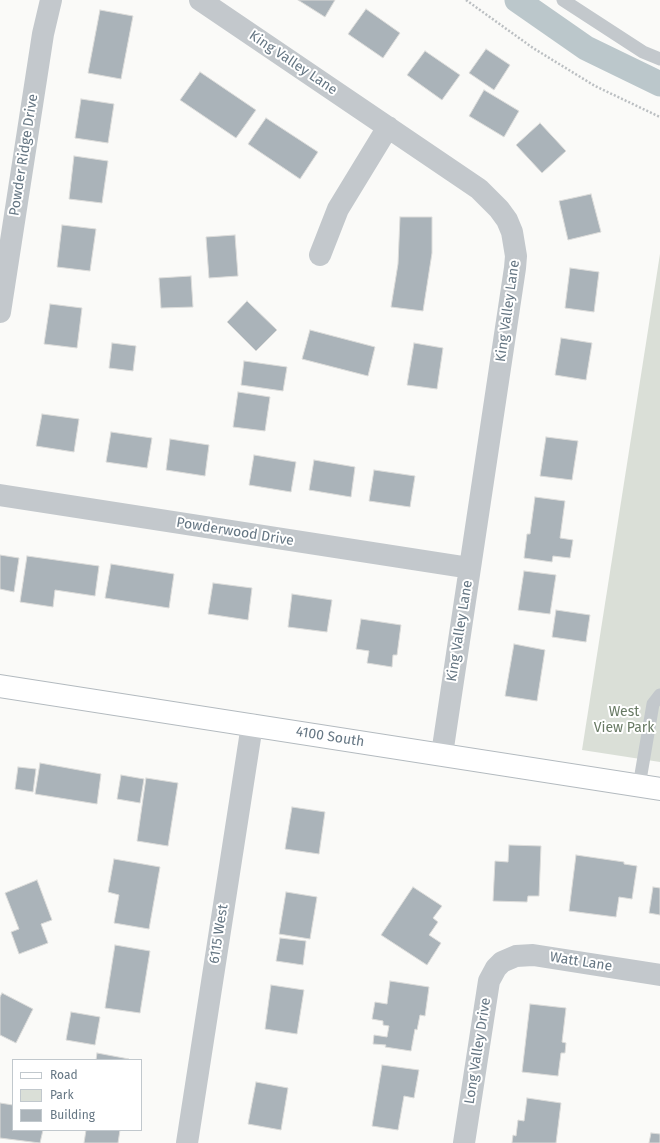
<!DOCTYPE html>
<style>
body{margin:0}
#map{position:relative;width:660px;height:1143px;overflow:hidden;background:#fafaf8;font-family:"Fira Sans",sans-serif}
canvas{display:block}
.legend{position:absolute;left:12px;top:1059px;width:130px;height:72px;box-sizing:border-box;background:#fff;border:1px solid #c1c8cd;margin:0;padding:5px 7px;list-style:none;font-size:12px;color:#657683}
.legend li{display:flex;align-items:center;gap:8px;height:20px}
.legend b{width:20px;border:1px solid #c1c8cd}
</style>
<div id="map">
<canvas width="660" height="1143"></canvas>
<ul class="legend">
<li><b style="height:5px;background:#fff"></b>Road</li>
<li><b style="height:11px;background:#dadfd7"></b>Park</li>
<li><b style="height:11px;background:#aab3b9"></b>Building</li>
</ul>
</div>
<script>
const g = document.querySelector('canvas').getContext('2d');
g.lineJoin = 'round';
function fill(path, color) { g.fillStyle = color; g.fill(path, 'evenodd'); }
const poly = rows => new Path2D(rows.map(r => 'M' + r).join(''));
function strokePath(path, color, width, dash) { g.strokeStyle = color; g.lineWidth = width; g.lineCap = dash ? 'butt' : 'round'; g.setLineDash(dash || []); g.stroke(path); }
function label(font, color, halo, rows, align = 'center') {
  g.font = font + ' "Fira Sans",sans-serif'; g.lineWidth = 4; g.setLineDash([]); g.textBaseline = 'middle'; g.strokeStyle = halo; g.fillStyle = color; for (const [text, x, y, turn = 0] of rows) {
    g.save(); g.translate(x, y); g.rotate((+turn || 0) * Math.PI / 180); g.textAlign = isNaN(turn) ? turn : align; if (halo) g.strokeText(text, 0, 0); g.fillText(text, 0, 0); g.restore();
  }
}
fill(poly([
 [660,254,660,762,582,750]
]), '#dadfd7');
strokePath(poly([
 [517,0,586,48,660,84]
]), '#bbc7cb', 25);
const building = poly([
 [298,0,335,0,325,17,298,0],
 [366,9,400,33,383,58,348,34,366,9],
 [100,10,133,16,121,79,88,73,100,10],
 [486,49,510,65,494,90,469,73,486,49],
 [425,51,460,75,442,100,407,75,425,51],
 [200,72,256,110,236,138,180,100,200,72],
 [484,90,519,111,504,137,469,116,484,90],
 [81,99,114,104,108,143,75,138,81,99],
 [266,118,318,152,300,179,248,144,266,118],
 [540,123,566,151,542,173,516,145,540,123],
 [74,156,108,161,102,203,69,199,74,156],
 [591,194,601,232,568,240,559,201,591,194],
 [400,217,432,217,432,253,423,311,391,307,398,264,400,217],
 [62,225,96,229,90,271,57,267,62,225],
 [235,235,238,276,209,278,206,237,235,235],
 [570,268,599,272,594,312,565,308,570,268],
 [191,276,193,307,161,308,159,278,191,276],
 [247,301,277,330,256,351,227,322,247,301],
 [50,304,82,308,77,348,44,344,50,304],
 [310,330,375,347,368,376,302,359,310,330],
 [561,338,592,343,586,380,555,375,561,338],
 [112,343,136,346,133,371,109,368,112,343],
 [414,343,443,348,437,389,407,385,414,343],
 [244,361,287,367,283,391,241,385,244,361],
 [238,392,270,397,265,431,233,427,238,392],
 [42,414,79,419,74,452,36,446,42,414],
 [111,432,152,438,147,468,106,462,111,432],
 [546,437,578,441,572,480,540,476,546,437],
 [170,439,209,445,205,476,166,470,170,439],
 [254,455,296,462,291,492,249,485,254,455],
 [314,460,355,467,351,497,309,490,314,460],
 [374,470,415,476,410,507,369,501,374,470],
 [535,497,565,501,560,538,573,540,570,558,553,556,552,562,524,558,527,534,530,534,535,497],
 [0,555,19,558,14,592,0,589,0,555],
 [27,556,99,566,95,596,55,590,53,607,20,602,27,556],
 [111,564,174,574,169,608,105,598,111,564],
 [524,571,556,575,550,614,518,610,524,571],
 [213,583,252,588,248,620,208,614,213,583],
 [292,594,332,600,327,632,288,627,292,594],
 [556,610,590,615,586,642,552,637,556,610],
 [361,619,401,625,397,655,393,655,392,667,367,663,369,651,356,649,361,619],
 [514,644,545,650,537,701,505,696,514,644],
 [40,763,101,774,97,804,35,794,40,763],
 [18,767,36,769,33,792,15,789,18,767],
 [121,775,144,779,140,803,117,799,121,775],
 [146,778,178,783,168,846,137,841,146,778],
 [292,807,325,812,319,854,285,849,292,807],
 [509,845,541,846,539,896,528,896,527,902,493,901,495,861,508,862,509,845],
 [576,855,624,862,624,864,637,866,632,899,619,897,616,917,569,911,576,855],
 [114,859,160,867,149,929,114,923,119,895,108,892,114,859],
 [37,880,52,920,41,924,48,943,19,954,11,932,19,929,5,893,37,880],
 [413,887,442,906,433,918,438,922,429,935,441,943,427,965,381,935,413,887],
 [653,887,660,888,660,915,649,913,653,887],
 [286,892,317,897,310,939,279,934,286,892],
 [280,938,306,941,303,965,276,961,280,938],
 [115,945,150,951,140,1013,105,1008,115,945],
 [390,981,429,987,425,1016,420,1015,417,1030,415,1029,411,1051,385,1047,386,1045,373,1044,374,1035,387,1037,389,1026,383,1025,383,1021,372,1019,375,1002,387,1004,390,981],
 [271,985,304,990,297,1034,265,1029,271,985],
 [2,993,33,1009,16,1043,0,1035,0,997,2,993],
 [530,1004,566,1008,562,1042,566,1043,565,1053,561,1053,558,1076,522,1072,530,1004],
 [71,1012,100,1017,95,1045,66,1040,71,1012],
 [97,1053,129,1059,129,1060,96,1060,97,1053],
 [382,1065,419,1070,414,1098,404,1096,398,1130,372,1126,382,1065],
 [256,1082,288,1088,281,1130,248,1124,256,1082],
 [527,1098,561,1103,556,1143,512,1143,513,1135,516,1136,518,1120,524,1121,527,1098],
 [0,1103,13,1105,13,1130,43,1130,40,1143,0,1138,0,1103],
 [86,1130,120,1130,118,1143,84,1143,86,1130],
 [651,1133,660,1134,660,1143,649,1143,651,1133]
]);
fill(building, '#aab3b9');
strokePath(building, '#dcdcda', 1);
const secondary = poly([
 [0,686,660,789]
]);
strokePath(secondary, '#b3babf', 24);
strokePath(poly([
 [466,0,533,48,595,86,660,117]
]), '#bbbfc2', 2.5, [2, 2]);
strokePath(poly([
 [563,0,643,52,660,59],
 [639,786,653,704,660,695]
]), '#c3c8cc', 13);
strokePath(poly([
 [200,0,479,189,499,209,507,220,512,232,516,256,515,268,442,754],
 [320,255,338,209,388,127],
 [0,312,43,34,51,0],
 [0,495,470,568],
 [187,1143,252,725],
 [464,1143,489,981,496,968,502,962,516,956,533,955,660,975]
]), '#c3c8cc', 22);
strokePath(secondary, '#fff', 22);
label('14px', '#657683', '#fff', [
 ["King Valley Lane",293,63,34],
 ["Powder Ridge Drive",24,155,-81],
 ["King Valley Lane",508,311,-82],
 ["Powderwood Drive",235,532,9],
 ["King Valley Lane",460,631,-81],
 ["4100 South",330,737,9],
 ["6115 West",219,934,-81],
 ["Watt Lane",581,962,9],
 ["Long Valley Drive",478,1051,-81]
]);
label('14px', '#687a64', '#fff', [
 ["West",624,712],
 ["View Park",624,728]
]);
</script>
